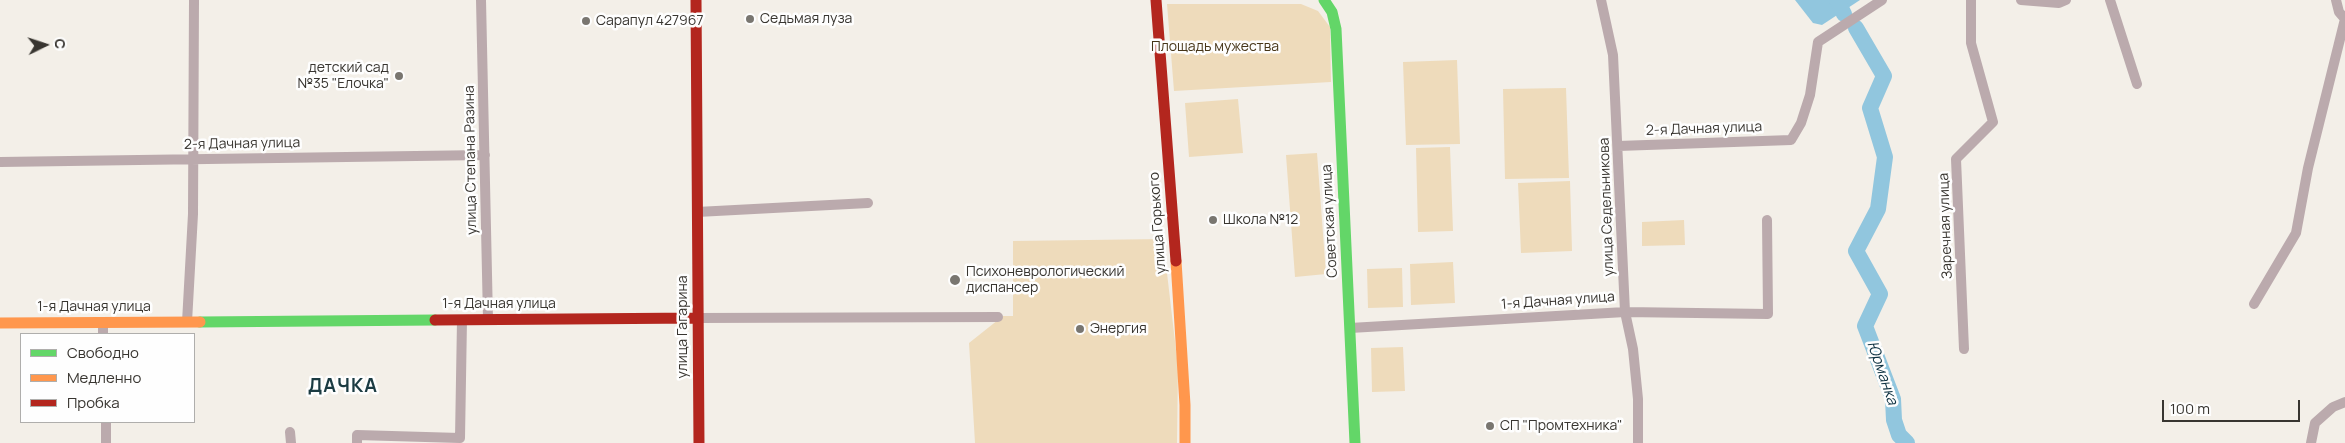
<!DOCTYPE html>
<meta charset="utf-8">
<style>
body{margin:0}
#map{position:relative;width:2345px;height:443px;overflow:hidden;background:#f3efe8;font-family:Manrope,sans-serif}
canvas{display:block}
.legend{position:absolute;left:20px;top:333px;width:175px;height:90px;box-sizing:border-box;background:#fefefe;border:1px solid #afaeac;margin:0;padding:6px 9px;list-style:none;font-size:15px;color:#383530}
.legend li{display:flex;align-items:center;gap:10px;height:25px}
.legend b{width:25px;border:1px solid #afaeac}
.north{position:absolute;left:20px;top:20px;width:50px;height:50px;-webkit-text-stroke:4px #fefefe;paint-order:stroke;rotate:86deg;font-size:14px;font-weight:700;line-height:20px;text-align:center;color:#383530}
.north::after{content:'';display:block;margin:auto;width:18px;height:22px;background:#383530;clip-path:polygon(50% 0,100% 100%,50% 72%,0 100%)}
.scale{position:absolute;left:2162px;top:400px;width:138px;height:22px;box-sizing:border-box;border:2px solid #383530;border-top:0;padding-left:6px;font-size:15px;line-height:18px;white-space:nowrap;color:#383530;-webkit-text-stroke:4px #fefefe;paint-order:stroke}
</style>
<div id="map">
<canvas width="2345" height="443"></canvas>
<ul class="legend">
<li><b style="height:6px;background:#63d668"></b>Свободно</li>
<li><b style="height:6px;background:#ff974d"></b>Медленно</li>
<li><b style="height:6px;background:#b3261e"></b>Пробка</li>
</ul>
<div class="north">С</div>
<div class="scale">100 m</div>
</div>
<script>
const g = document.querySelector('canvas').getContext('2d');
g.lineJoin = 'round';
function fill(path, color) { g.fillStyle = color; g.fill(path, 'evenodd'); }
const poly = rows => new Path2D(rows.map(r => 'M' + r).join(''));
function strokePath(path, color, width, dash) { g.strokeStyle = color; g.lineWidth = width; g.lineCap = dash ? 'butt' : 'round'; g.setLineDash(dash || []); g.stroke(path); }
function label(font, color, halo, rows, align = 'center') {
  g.font = font + ' Manrope,sans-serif'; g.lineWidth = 5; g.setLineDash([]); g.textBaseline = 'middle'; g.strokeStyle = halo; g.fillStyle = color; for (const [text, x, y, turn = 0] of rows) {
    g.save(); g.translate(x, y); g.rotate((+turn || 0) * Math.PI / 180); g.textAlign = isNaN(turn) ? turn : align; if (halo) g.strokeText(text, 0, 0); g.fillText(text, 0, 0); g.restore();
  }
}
fill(poly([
 [1167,4,1301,4,1318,11,1330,27,1331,82,1174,91],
 [1457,60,1460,144,1406,145,1403,62],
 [1566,88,1569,178,1505,179,1503,89],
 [1238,99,1243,153,1189,157,1185,103],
 [1450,147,1453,231,1418,232,1416,148],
 [1317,153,1326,274,1295,277,1286,155],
 [1570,181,1572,251,1521,253,1518,183],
 [1684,220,1685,245,1642,246,1642,222],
 [1163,239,1178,367,1177,443,975,443,969,343,1003,316,1013,316,1013,241],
 [1453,262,1455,303,1411,305,1410,264],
 [1402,268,1403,307,1368,308,1367,269],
 [1403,347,1405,391,1372,392,1371,348]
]), '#eedbbb');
fill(poly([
 [1795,0,1860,0,1822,25,1813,23]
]), '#91c6de');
strokePath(poly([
 [1837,0,1844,14],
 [1856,28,1884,76,1870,108,1885,157,1878,209,1856,251,1880,294,1865,326,1893,399,1894,420,1899,435,1907,443]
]), '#91c6de', 16);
strokePath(poly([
 [481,0,488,319],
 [1601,0,1613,55,1625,312,1633,349,1638,399,1638,443],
 [2021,0,2059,3,2066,0],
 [2110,0,2137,84],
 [2336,0,2339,12,2345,19],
 [1618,146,1791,140,1801,123,1810,95,1818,42,1882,0],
 [0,162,485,155],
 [697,212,868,203],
 [2254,304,2296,233,2308,168,2345,19],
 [698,318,998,317],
 [103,322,103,334],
 [187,322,193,214,194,0],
 [1350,328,1625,312,1768,314,1767,220],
 [1964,349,1956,159,1993,122,1971,43,1971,0],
 [106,422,106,443],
 [290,432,291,443],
 [357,443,357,435,460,438,462,320],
 [2311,443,2315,423,2333,407,2345,402]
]), '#bbaaad', 10);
strokePath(poly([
 [1324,0,1332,12,1336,29,1355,443],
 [200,322,435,320]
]), '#63d668', 11);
strokePath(poly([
 [1176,261,1185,405,1185,443],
 [0,323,200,322]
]), '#ff974d', 11);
strokePath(poly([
 [696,0,699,443],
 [1156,0,1176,261],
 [435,320,698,318]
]), '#b3261e', 11);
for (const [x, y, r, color] of [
 [750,19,5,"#797670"],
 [586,21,5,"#797670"],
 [399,76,5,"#797670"],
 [1213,220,5,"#797670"],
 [955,280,6,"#797670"],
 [1080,329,5,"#797670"],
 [1490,426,5,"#797670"]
]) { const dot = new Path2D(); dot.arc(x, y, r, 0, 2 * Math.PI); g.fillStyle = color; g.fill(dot); strokePath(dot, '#fefefe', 2); }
label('14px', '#383530', '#fefefe', [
 ["Седьмая луза",760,19],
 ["Сарапул 427967",596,21],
 ["детский сад",389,68,"right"],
 ["№35 \"Елочка\"",389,84,"right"],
 ["Школа №12",1223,220],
 ["Психоневрологический",966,272],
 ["диспансер",966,288],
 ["Энергия",1090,329],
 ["СП \"Промтехника\"",1500,426]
], 'left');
label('14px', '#463518', '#fefefe', [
 ["Площадь мужества",1215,47]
]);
label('14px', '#383530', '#fefefe', [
 ["2-я Дачная улица",1704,129,-2],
 ["2-я Дачная улица",242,144,-1],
 ["улица Степана Разина",471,160,-91],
 ["улица Седельникова",1607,207,-92],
 ["Советская улица",1330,221,-93],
 ["улица Горького",1158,223,-94],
 ["Заречная улица",1946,226,-92],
 ["1-я Дачная улица",1558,301,-4],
 ["1-я Дачная улица",499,304],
 ["1-я Дачная улица",94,307],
 ["улица Гагарина",683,327,-90]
]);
label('italic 15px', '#0e3242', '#fefefe', [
 ["Юрманка",1882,373,71]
]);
g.letterSpacing = '1px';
label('bold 19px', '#1b3b42', '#fefefe', [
 ["ДАЧКА",343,387]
]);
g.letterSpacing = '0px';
</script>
